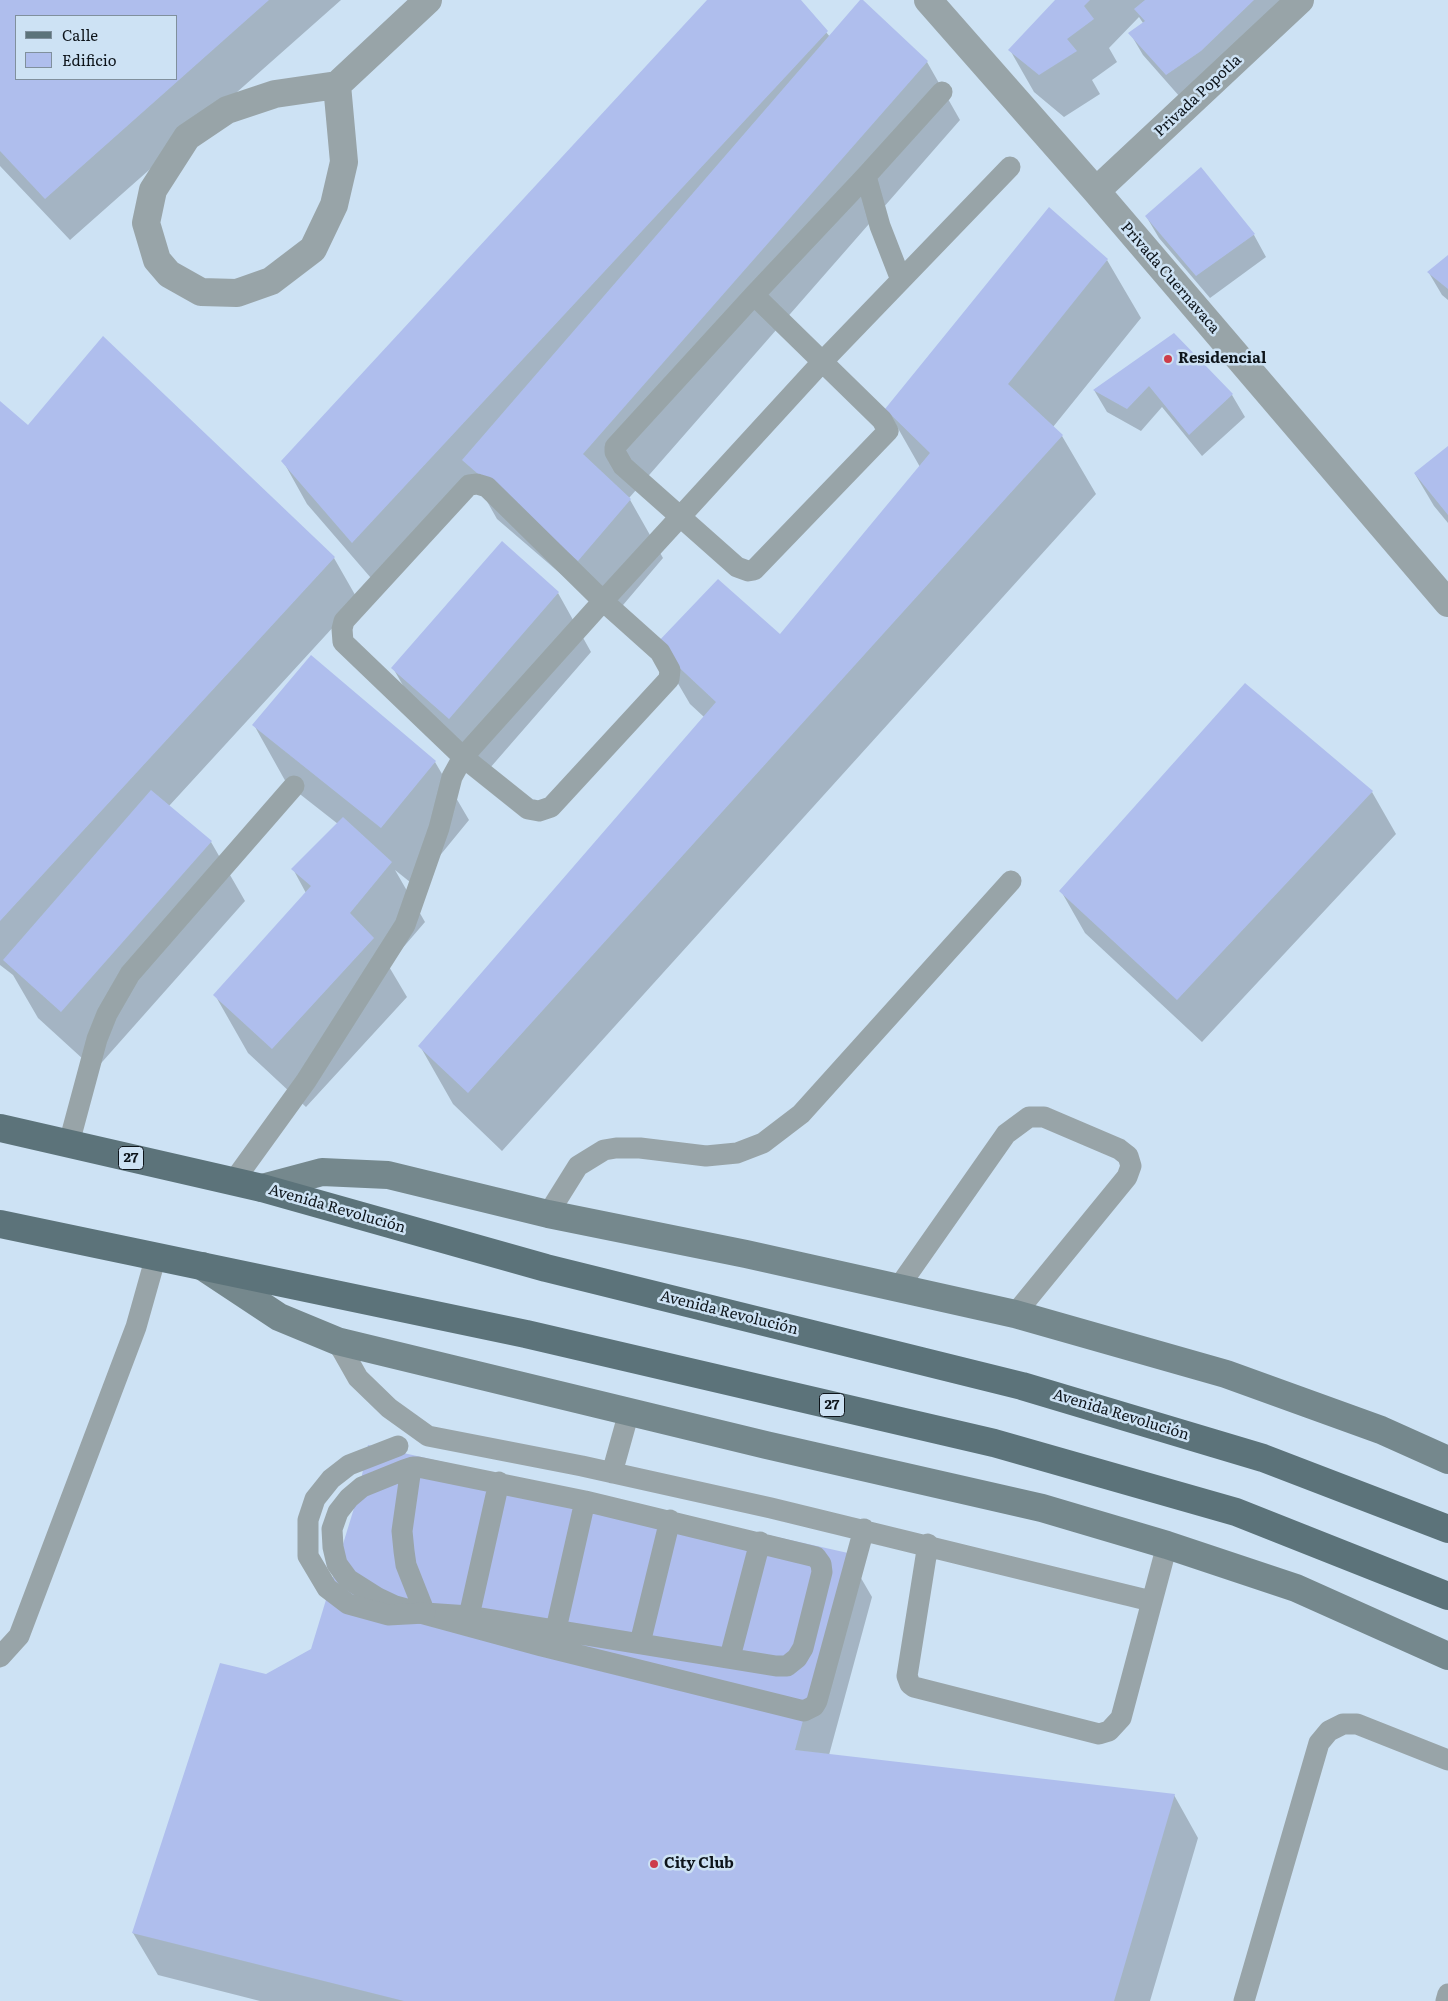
<!DOCTYPE html>
<meta charset="utf-8">
<style>
body{margin:0}
#map{position:relative;width:1448px;height:2001px;overflow:hidden;background:#cde2f4;font-family:Literata,serif}
canvas{display:block}
.legend{position:absolute;left:15px;top:15px;width:162px;height:65px;box-sizing:border-box;background:#cde2f4;border:1px solid #80909d;margin:0;padding:6px 9px;list-style:none;font-size:15px;color:#0d141a}
.legend li{display:flex;align-items:center;gap:10px;height:25px}
.legend b{width:25px;border:1px solid #80909d}
</style>
<div id="map">
<canvas width="1448" height="2001"></canvas>
<ul class="legend">
<li><b style="height:6px;background:#5c737a"></b>Calle</li>
<li><b style="height:14px;background:#afbeed"></b>Edificio</li>
</ul>
</div>
<script>
const g = document.querySelector('canvas').getContext('2d');
g.lineJoin = 'round';
function fill(path, color) { g.fillStyle = color; g.fill(path, 'evenodd'); }
const poly = rows => new Path2D(rows.map(r => 'M' + r).join(''));
function strokePath(path, color, width, dash) { g.strokeStyle = color; g.lineWidth = width; g.lineCap = dash ? 'butt' : 'round'; g.setLineDash(dash || []); g.stroke(path); }
function label(font, color, halo, rows, align = 'center') {
  g.font = font + ' Literata,serif'; g.lineWidth = 5; g.setLineDash([]); g.textBaseline = 'middle'; g.strokeStyle = halo; g.fillStyle = color; for (const [text, x, y, turn = 0] of rows) {
    g.save(); g.translate(x, y); g.rotate((+turn || 0) * Math.PI / 180); g.textAlign = isNaN(turn) ? turn : align; if (halo) g.strokeText(text, 0, 0); g.fillText(text, 0, 0); g.restore();
  }
}
fill(poly([
 [0,0,341,0,70,240,0,166],
 [16,16,176,16,176,79,16,79],
 [709,0,800,0,830,37,927,62,960,120,629,498,663,558,612,618,497,519,475,480,377,585,307,504,283,461],
 [1057,0,1290,0,1180,97,1143,55,1130,33,1143,23,1139,17,1109,48,1117,62,1092,80,1100,94,1064,117,1034,92,1010,50],
 [1146,216,1254,235,1266,257,1210,298,1159,238],
 [1448,256,1448,300,1442,295,1429,273],
 [1107,260,1141,318,1053,427,1062,436,1096,494,502,1151,453,1104,420,1046,704,717,690,704,656,646,780,636,920,467,887,409],
 [1174,335,1232,395,1245,417,1202,456,1162,407,1141,431,1107,412,1094,390],
 [0,402,28,427,334,558,358,600,169,806,211,842,245,901,95,1070,38,1018,13,975,0,965],
 [1448,448,1448,523,1434,506,1415,474],
 [558,593,591,652,483,776,426,726,393,668],
 [311,657,435,762,469,820,415,886,395,870,425,922,388,965,407,997,306,1107,248,1053,215,995,306,893,293,869,338,824,287,784,254,725],
 [1372,792,1396,834,1202,1042,1085,933,1061,891],
 [847,1554,872,1597,829,1755,1174,1795,1198,1838,1150,2001,260,2001,158,1975,133,1933,266,1676]
]), '#0003');
fill(poly([
 [0,0,269,0,45,199,0,151],
 [16,16,176,16,176,79,16,79],
 [707,0,801,0,828,31,352,543,281,461],
 [860,0,863,0,928,61,583,454,631,499,578,561,462,460],
 [1055,0,1090,0,1084,6,1094,19,1067,39,1077,51,1039,75,1008,50],
 [1145,0,1254,0,1201,51,1166,75,1128,33,1145,21,1134,9],
 [1201,167,1255,234,1196,276,1145,216],
 [1049,207,1108,259,1008,384,1063,435,468,1093,418,1046,716,702,655,645,718,579,780,634,930,453,885,409],
 [1448,255,1448,289,1427,272],
 [1174,333,1233,394,1189,435,1149,386,1127,409,1093,390],
 [103,336,335,557,0,921,0,401,28,425],
 [1448,446,1448,515,1414,473],
 [502,541,559,592,449,719,391,668],
 [311,655,436,761,381,828,252,725],
 [1245,683,1373,791,1177,1000,1059,891],
 [151,790,212,841,61,1012,3,960],
 [343,817,392,862,350,913,374,938,272,1049,213,995,311,886,291,869],
 [368,1445,848,1553,795,1750,1175,1794,1114,2001,404,2001,132,1933,220,1663,266,1674,311,1649,358,1495]
]), '#afbeed');
strokePath(poly([
 [866,176,880,226,901,280],
 [754,295,882,420,888,431,754,570,748,571,737,567,623,466,615,452,615,447,754,295,866,176,942,92],
 [477,484,487,487,603,601,660,652,670,670,669,679,551,807,539,811,528,809,463,757,343,642,342,629,344,621,469,485,477,484],
 [69,1143,97,1039,107,1014,130,974,294,786],
 [233,1182,306,1081,405,925,439,828,452,777,463,757,603,601,823,361,1010,167],
 [548,1214,578,1166,604,1150,616,1148,640,1148,706,1156,737,1153,763,1143,801,1114,1011,881],
 [898,1288,1006,1134,1029,1117,1044,1117,1119,1149,1128,1156,1131,1166,1127,1177,1015,1314],
 [337,1341,358,1378,389,1408,428,1436,582,1466,771,1508,1151,1601],
 [411,1468,402,1531,404,1551,406,1565,425,1613,469,1616,776,1666,787,1666,797,1658,803,1648,822,1572,821,1564,816,1557,585,1501,418,1467,413,1467,404,1470,362,1487,349,1498,338,1512,332,1529,333,1547,337,1564,348,1579,378,1598,395,1606,542,1646,804,1711,814,1706,817,1701,864,1529],
 [612,1473,629,1412],
 [928,1544,907,1676,910,1684,914,1687,1099,1734,1109,1731,1121,1718,1167,1545],
 [469,1616,499,1482],
 [556,1629,585,1501],
 [640,1643,670,1520],
 [0,1657,19,1636,136,1327,156,1256],
 [730,1657,760,1542],
 [1244,2001,1319,1743,1329,1731,1343,1724,1357,1724,1448,1760],
 [1446,2001,1448,1994]
]), '#98a4a8', 21);
strokePath(poly([
 [928,0,1096,191,1448,603],
 [337,85,344,162,334,205,313,249,271,281,237,293,201,292,169,274,157,260,146,223,153,190,187,137,227,110,275,94,337,85,428,0],
 [1096,191,1300,0]
]), '#98a4a8', 28);
strokePath(poly([
 [262,1188,322,1172,388,1175,548,1214,746,1254,1015,1314,1226,1374,1381,1430,1448,1460],
 [202,1266,279,1317,337,1341,766,1445,1042,1508,1167,1545,1296,1588,1448,1656]
]), '#75888d', 28);
strokePath(poly([
 [0,1128,262,1188,546,1268,1022,1386,1263,1458,1448,1529],
 [0,1224,526,1334,994,1443,1236,1512,1448,1596]
]), '#5c737a', 28);
strokePath(poly([
 [398,1446,349,1465,331,1479,315,1499,308,1520,308,1556,327,1588,348,1604,388,1615,425,1613]
]), '#98a4a8', 21);
for (const [x, y, r, color] of [
 [1168,359,5,"#cd3d4b"],
 [654,1864,5,"#cd3d4b"]
]) { const dot = new Path2D(); dot.arc(x, y, r, 0, 2 * Math.PI); g.fillStyle = color; g.fill(dot); strokePath(dot, '#cde2f4', 2); }
for (const [x, y, w] of [
 [131,1158,25],
 [832,1405,25]
]) { const box = new Path2D(); box.roundRect(x - w / 2, y - 11.5, w, 23, 4); g.fillStyle = '#cde2f4'; g.fill(box); strokePath(box, '#0d141a', 1); }
label('bold 14px', '#0d141a', null, [
 ["27",131,1158],
 ["27",832,1405]
]);
label('15px', '#0d141a', '#cde2f4', [
 ["Privada Popotla",1198,96,-43],
 ["Privada Cuernavaca",1170,278,49],
 ["Avenida Revolución",337,1209,16],
 ["Avenida Revolución",729,1313,14],
 ["Avenida Revolución",1121,1415,17]
]);
label('bold 15px', '#0d141a', '#cde2f4', [
 ["Residencial",1178,359],
 ["City Club",664,1864]
], 'left');
</script>
